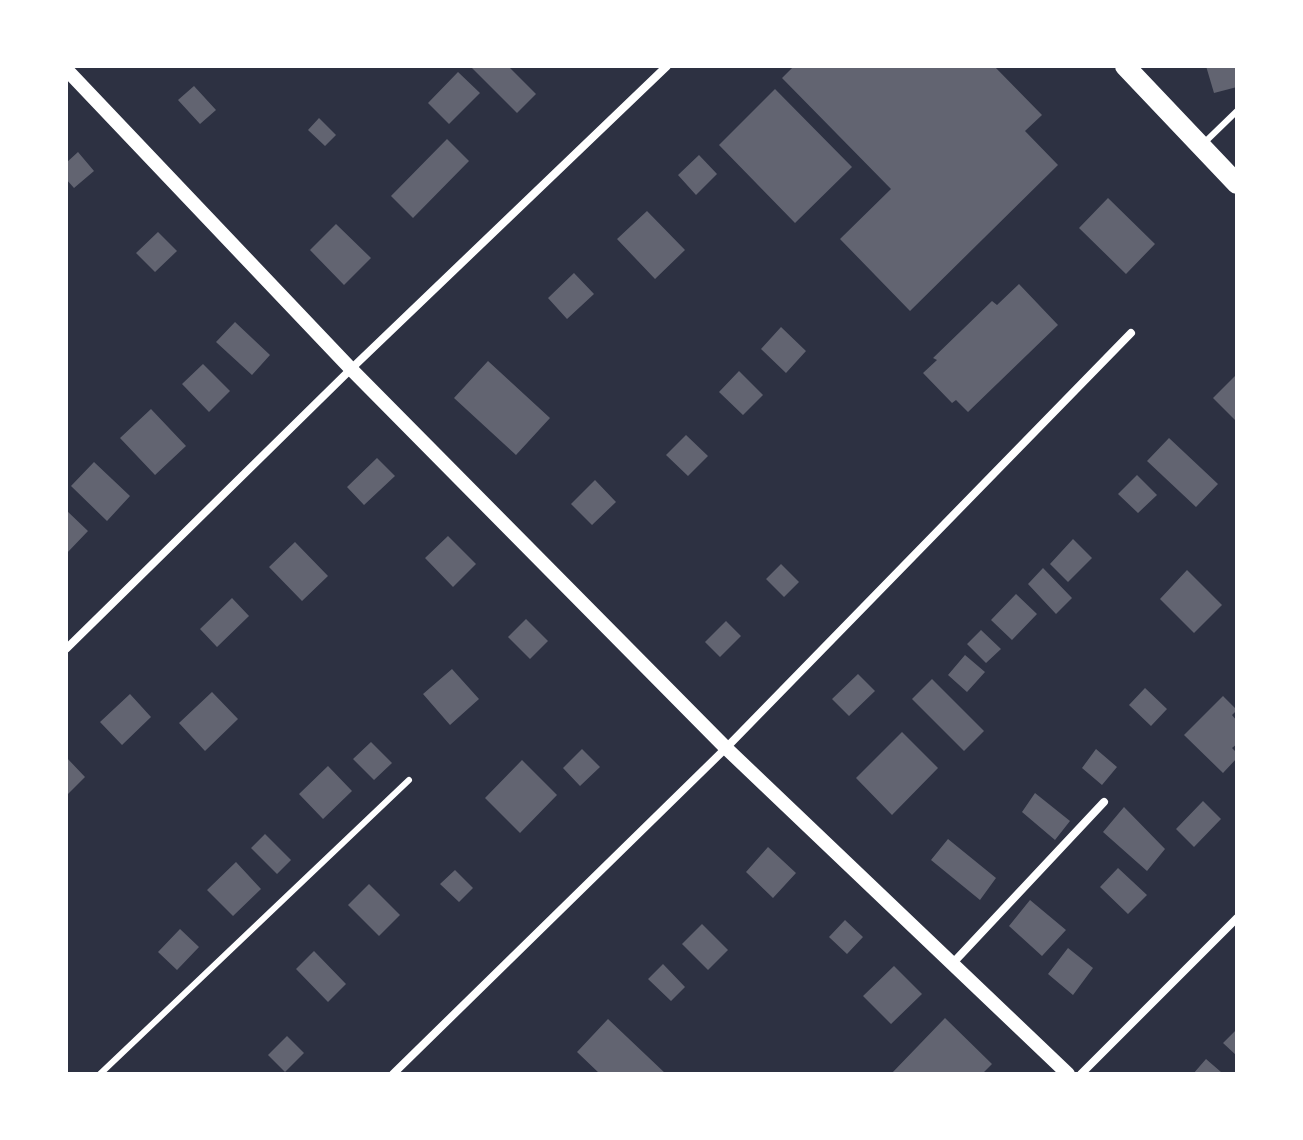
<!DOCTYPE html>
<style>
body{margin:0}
#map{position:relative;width:1303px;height:1140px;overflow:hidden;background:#2d3142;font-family:"PT Sans",sans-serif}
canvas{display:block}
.frame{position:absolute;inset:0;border:68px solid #fff;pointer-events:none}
</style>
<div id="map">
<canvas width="1303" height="1140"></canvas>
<div class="frame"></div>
</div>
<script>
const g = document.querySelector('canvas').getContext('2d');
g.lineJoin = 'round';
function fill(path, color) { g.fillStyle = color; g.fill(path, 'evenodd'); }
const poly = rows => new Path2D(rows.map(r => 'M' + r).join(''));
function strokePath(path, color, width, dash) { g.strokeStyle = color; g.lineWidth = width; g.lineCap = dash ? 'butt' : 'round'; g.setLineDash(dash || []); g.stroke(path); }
fill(poly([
 [470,66,508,66,536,94,517,113],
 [794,66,994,66,1042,115,1025,131,1058,165,910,311,840,239,891,189,782,78],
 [1206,66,1237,66,1237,87,1214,93],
 [458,72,480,93,449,124,428,103],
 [194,86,216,110,200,124,178,100],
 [775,89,852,167,795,223,719,145],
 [319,118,336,135,325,146,308,130],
 [447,139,469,161,413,218,391,196],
 [78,152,94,171,74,188,66,179,66,163],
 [699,155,717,174,696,195,678,175],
 [1108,198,1155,244,1126,274,1079,228],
 [647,211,685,250,655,279,617,239],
 [336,224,371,258,344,285,310,250],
 [158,232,177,251,155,272,136,253],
 [574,273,594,294,567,319,548,298],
 [1019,284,1058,325,968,412,956,400,952,403,923,373,937,360,933,358,992,301,997,305],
 [235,322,270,355,252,375,216,342],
 [781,327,806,351,786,373,761,349],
 [488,361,550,418,516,455,454,398],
 [203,364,230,391,209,412,182,384],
 [739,371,763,395,743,415,719,392],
 [1237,374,1237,422,1213,398],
 [151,409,186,446,155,475,120,438],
 [686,435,708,456,688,476,666,455],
 [1169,438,1218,484,1196,507,1147,461],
 [377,458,395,476,364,505,347,487],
 [94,462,130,496,107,521,71,486],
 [1137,475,1157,495,1138,513,1118,494],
 [595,480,616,502,592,525,571,504],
 [66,510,88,531,66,554],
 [448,536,476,564,453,587,425,558],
 [1073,539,1092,558,1068,582,1050,564],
 [295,542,328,576,302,601,269,567],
 [781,564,799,582,784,597,766,579],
 [1043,568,1072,598,1056,614,1028,584],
 [1187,570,1222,605,1194,633,1160,599],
 [1016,594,1037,614,1012,640,991,620],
 [232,598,249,616,217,647,200,629],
 [526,619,548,641,530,659,508,637],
 [726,621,741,636,720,657,705,642],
 [981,630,1001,649,986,663,967,644],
 [965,655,985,672,967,692,948,675],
 [452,669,479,699,450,725,423,694],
 [858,674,875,691,849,716,832,699],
 [932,679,984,731,964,751,912,699],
 [1145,688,1167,709,1151,726,1129,705],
 [212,692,238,719,205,751,179,723],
 [130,694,151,717,122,745,100,722],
 [1223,696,1237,710,1232,715,1237,721,1237,744,1232,748,1237,753,1237,758,1223,773,1184,735],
 [902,732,938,768,892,815,856,778],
 [371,742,392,763,374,780,353,759],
 [582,749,600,767,580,786,563,768],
 [1096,749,1117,767,1102,785,1082,768],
 [66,757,85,777,66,796],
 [522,760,557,795,520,833,485,798],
 [328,766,352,791,323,819,299,794],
 [1035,793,1070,821,1055,840,1022,812],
 [1203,801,1221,819,1194,847,1176,829],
 [1124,807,1165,849,1147,871,1103,832],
 [265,834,291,860,277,874,251,848],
 [948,839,996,878,980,900,931,860],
 [768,847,796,873,773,898,746,872],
 [236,862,261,889,233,916,207,890],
 [1118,868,1147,895,1128,914,1100,887],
 [455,870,473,888,459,902,440,884],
 [369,884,400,915,379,936,348,905],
 [1030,900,1066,930,1042,956,1009,926],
 [845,920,863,937,847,954,829,937],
 [702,924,728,950,708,970,682,944],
 [180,929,199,947,177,970,158,952],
 [1068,948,1093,968,1073,995,1048,974],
 [314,951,346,984,328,1002,296,969],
 [663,964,685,987,671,1001,648,979],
 [894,966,922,994,891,1024,863,996],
 [945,1018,992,1064,982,1074,891,1074],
 [608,1019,666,1074,600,1074,577,1052],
 [1237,1029,1237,1056,1223,1043],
 [287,1036,304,1053,285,1072,268,1055],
 [1206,1059,1221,1072,1219,1074,1193,1074]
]), '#626471');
strokePath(poly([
 [1204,143,1237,111],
 [100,1074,409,780]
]), '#fff', 6);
strokePath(poly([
 [66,649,351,369,667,66],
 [952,964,1104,802],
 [393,1074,726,748,1131,333],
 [1081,1074,1237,918]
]), '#fff', 8);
strokePath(poly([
 [66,69,351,369,726,748,1068,1074]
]), '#fff', 14);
strokePath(poly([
 [1125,66,1237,184]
]), '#fff', 20);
</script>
